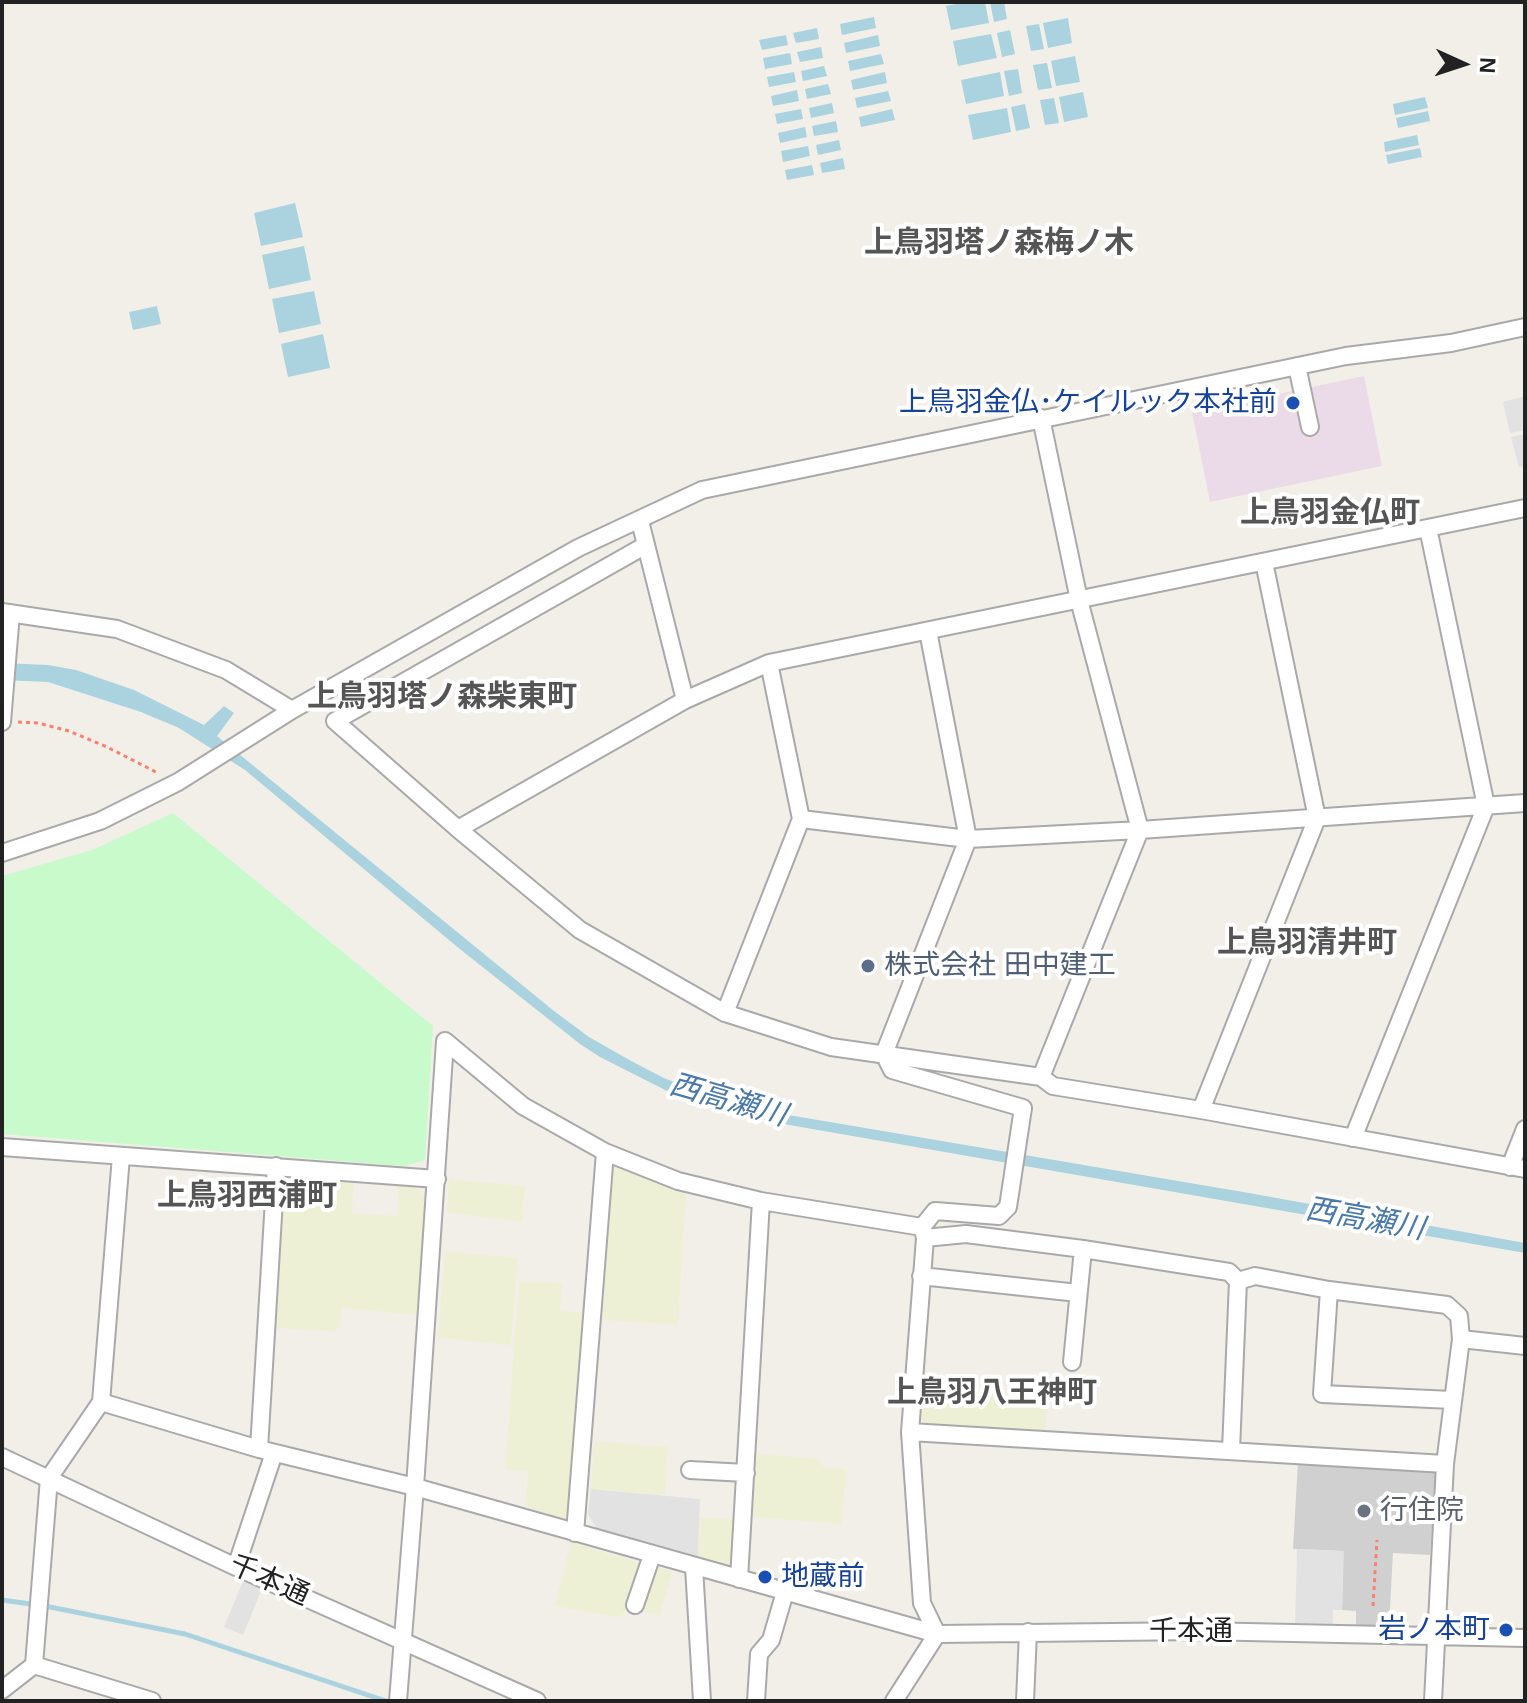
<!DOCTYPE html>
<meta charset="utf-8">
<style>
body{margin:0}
#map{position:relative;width:1527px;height:1703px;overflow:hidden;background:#f2efe9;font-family:Helvetica,sans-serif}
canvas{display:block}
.frame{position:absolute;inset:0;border:4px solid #222;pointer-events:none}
.north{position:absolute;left:1423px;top:24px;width:80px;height:80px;-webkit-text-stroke:6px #fff;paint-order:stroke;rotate:93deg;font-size:22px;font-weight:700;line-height:32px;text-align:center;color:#222}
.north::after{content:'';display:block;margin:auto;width:28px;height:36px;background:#222;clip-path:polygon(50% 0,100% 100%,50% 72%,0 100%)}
</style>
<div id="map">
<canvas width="1527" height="1703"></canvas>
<div class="frame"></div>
<div class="north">N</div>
</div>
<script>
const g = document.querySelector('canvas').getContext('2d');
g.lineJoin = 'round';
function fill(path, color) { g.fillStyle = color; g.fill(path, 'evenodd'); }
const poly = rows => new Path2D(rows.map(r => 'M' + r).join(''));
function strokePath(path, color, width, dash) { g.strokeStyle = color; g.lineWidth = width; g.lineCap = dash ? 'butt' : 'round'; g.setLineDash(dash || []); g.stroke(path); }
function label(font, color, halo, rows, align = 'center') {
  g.font = font + ' Helvetica,"Noto Sans JP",sans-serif'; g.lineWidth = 8; g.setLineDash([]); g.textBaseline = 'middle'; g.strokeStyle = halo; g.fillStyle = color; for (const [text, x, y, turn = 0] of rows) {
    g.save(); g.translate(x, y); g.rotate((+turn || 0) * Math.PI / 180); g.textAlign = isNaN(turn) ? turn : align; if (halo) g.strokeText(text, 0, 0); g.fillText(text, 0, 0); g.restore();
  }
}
fill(poly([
 [1364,376,1382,466,1210,502,1192,412]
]), '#ebdbe8');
fill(poly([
 [1298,1462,1433,1470,1436,1473,1430,1555,1393,1553,1389,1626,1356,1625,1356,1611,1342,1610,1343,1551,1293,1549]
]), '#d0d0d0');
fill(poly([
 [618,1165,686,1194,678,1325,602,1320,613,1170],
 [295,1179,354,1182,352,1213,397,1216,399,1187,416,1187,427,1199,419,1315,342,1308,340,1326,335,1332,276,1328,282,1195],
 [449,1179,525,1186,522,1222,447,1212],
 [445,1251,518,1258,511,1345,438,1338],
 [519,1282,562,1283,560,1311,585,1313,571,1517,567,1520,525,1506,528,1471,505,1470],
 [920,1387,1049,1395,1045,1433,925,1424,919,1416],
 [594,1441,668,1447,665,1495,591,1489],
 [757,1454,820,1459,822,1465,828,1468,847,1469,841,1524,752,1517],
 [700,1518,736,1519,731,1559,728,1565,698,1557],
 [571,1542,642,1564,631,1608,619,1617,555,1606],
 [655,1565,672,1572,660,1615,642,1611]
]), '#eef0d5');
fill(poly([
 [173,813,433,1026,425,1160,404,1166,2,1134,2,876,92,850]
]), '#c8facc');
fill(poly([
 [1525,396,1525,430,1510,433,1503,402],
 [1525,434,1525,466,1519,467,1511,437],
 [591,1489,700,1499,698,1556,596,1528,588,1514],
 [1297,1549,1344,1551,1342,1610,1333,1610,1333,1624,1295,1623],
 [245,1576,264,1584,243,1635,224,1627]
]), '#e2e2e2');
fill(poly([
 [966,2,985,2,989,23,951,30,946,6],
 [990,2,1004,2,1007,19,994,22],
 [874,17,876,28,842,35,840,24],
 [1068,18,1072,43,1048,48,1043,23],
 [1039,24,1044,49,1031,51,1026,26],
 [817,28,819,39,796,43,793,33],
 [1010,30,1015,54,1002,57,997,33],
 [991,34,997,58,958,66,953,41],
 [786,35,788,45,762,50,759,40],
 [878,35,880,46,846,53,844,43],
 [821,47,823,58,800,62,797,52],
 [790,53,792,64,765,69,763,58],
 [881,54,884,64,850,71,848,61],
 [1075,56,1080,82,1056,86,1051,61],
 [1047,63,1052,88,1038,90,1033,65],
 [824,66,827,76,803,81,801,71],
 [1018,69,1022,93,1009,96,1004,71],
 [794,72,796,82,769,87,767,77],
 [885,72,887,83,853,90,851,80],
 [1000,72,1004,96,966,104,961,80],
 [828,84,831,94,807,99,805,89],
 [797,90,799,101,773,106,771,96],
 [888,91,891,101,857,108,855,98],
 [1083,92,1088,117,1064,122,1059,97],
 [1425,97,1428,108,1395,115,1393,104],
 [1054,98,1059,123,1045,125,1040,100],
 [832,103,834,113,811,118,809,108],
 [1025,104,1030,128,1016,131,1011,107],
 [1007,108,1011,132,973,140,968,115],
 [801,109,803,119,777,124,775,114],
 [892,109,895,120,861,127,859,117],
 [1428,111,1430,121,1398,128,1396,118],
 [836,121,838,132,814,136,812,126],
 [805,127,807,137,780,143,778,133],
 [1417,135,1419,145,1385,152,1384,142],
 [839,140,841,150,818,155,816,145],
 [808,146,810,156,783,162,781,151],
 [1420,148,1422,157,1388,164,1386,155],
 [843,158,845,169,822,173,820,163],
 [812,165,814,175,787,180,785,170],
 [295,203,303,237,261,246,254,213],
 [304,246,311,280,269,289,262,255],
 [314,291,321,324,279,333,272,299],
 [157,306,161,324,133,330,129,312],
 [323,334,330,368,288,377,281,344],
 [2,663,48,665,76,670,134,690,204,725,224,706,234,713,217,736,554,1011,589,1037,633,1062,664,1078,712,1097,753,1109,1249,1193,1525,1243,1525,1253,795,1126,711,1109,671,1093,600,1057,580,1044,461,950,245,770,179,728,141,712,48,682,2,680]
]), '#aad3df');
strokePath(poly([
 [2,1600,45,1606,185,1634,386,1701]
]), '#aad3df', 5);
const minor = poly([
 [1297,366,1310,427],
 [1041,418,1079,600,1140,830,1041,1077],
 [640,521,685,700],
 [646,545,335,721,458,829,580,930,725,1013,831,1047,1041,1077,1053,1086,1201,1110,1525,1169],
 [2,612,117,629,226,670,292,710],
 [2,722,11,613],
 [801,819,968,839,1140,830,1525,803],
 [458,829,685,700,769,663,1525,508],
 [2,853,100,821,178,782,292,710,578,548,702,490,1346,356,1451,343,1525,327],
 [725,1013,801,819,769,663],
 [445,1041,523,1106,605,1152,678,1181,761,1201,922,1227,935,1211,999,1216,1008,1207,1023,1108,892,1070,884,1054,968,839,928,631],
 [1201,1110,1317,818,1264,562],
 [1353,1138,1486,806,1428,528],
 [2,1147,437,1179],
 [1510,1167,1525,1129],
 [923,1229,925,1238,910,1432,922,1603,937,1634],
 [925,1238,966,1234,1083,1249,1229,1272,1238,1281,1255,1276,1329,1290,1447,1305,1459,1316,1461,1339,1525,1346],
 [921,1276,1078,1293],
 [1329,1290,1322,1394,1452,1400],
 [1072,1362,1083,1249],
 [101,1402,259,1449,415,1487,937,1634,1200,1631,1525,1638],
 [910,1432,1445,1464],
 [259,1449,276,1166],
 [1231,1450,1238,1281],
 [2,1457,236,1567,537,1701],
 [690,1470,746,1473],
 [575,1533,605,1152],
 [236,1567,274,1453],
 [694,1567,702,1701],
 [739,1579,761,1201],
 [635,1605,652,1555],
 [34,1665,49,1478,101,1402,121,1156],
 [2,1690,34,1665,152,1701],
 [398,1701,415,1487,445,1041],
 [756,1701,759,1654,771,1640,785,1592],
 [894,1701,937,1634],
 [1025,1701,1028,1632],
 [1433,1701,1445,1464,1461,1339]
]);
strokePath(minor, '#a9a9a9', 20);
strokePath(poly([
 [18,722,38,723,69,731,107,747,156,772],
 [1373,1606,1377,1540]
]), '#fa8072', 3, [4, 4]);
strokePath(minor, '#fff', 16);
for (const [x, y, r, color] of [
 [1293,403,8,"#1a4fb4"],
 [868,966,8,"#5c6f8a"],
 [1364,1511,8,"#6b7280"],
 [765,1577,8,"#1a4fb4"],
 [1506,1630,8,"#1a4fb4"]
]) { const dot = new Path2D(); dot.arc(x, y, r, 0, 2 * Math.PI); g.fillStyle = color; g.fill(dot); strokePath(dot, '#fff', 3); }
label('28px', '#164399', '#fff', [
 ["上鳥羽金仏･ケイルック本社前",1277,403],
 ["地蔵前",781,1577,"left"],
 ["岩ノ本町",1490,1630]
], 'right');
label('28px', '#4e5e75', '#fff', [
 ["株式会社 田中建工",884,966]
], 'left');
label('28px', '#5b616d', '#fff', [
 ["行住院",1380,1511]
], 'left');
label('28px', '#222', '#fff', [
 ["千本通",269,1581,24],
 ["千本通",1191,1632]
]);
label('bold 30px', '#555', '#fff', [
 ["上鳥羽塔ノ森梅ノ木",999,244],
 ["上鳥羽金仏町",1330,514],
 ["上鳥羽塔ノ森柴東町",442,698],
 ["上鳥羽清井町",1307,944],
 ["上鳥羽西浦町",247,1197],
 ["上鳥羽八王神町",992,1394]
]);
label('italic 30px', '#4a7aab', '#fff', [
 ["西高瀬川",728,1101,16],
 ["西高瀬川",1365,1220,10]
]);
</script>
